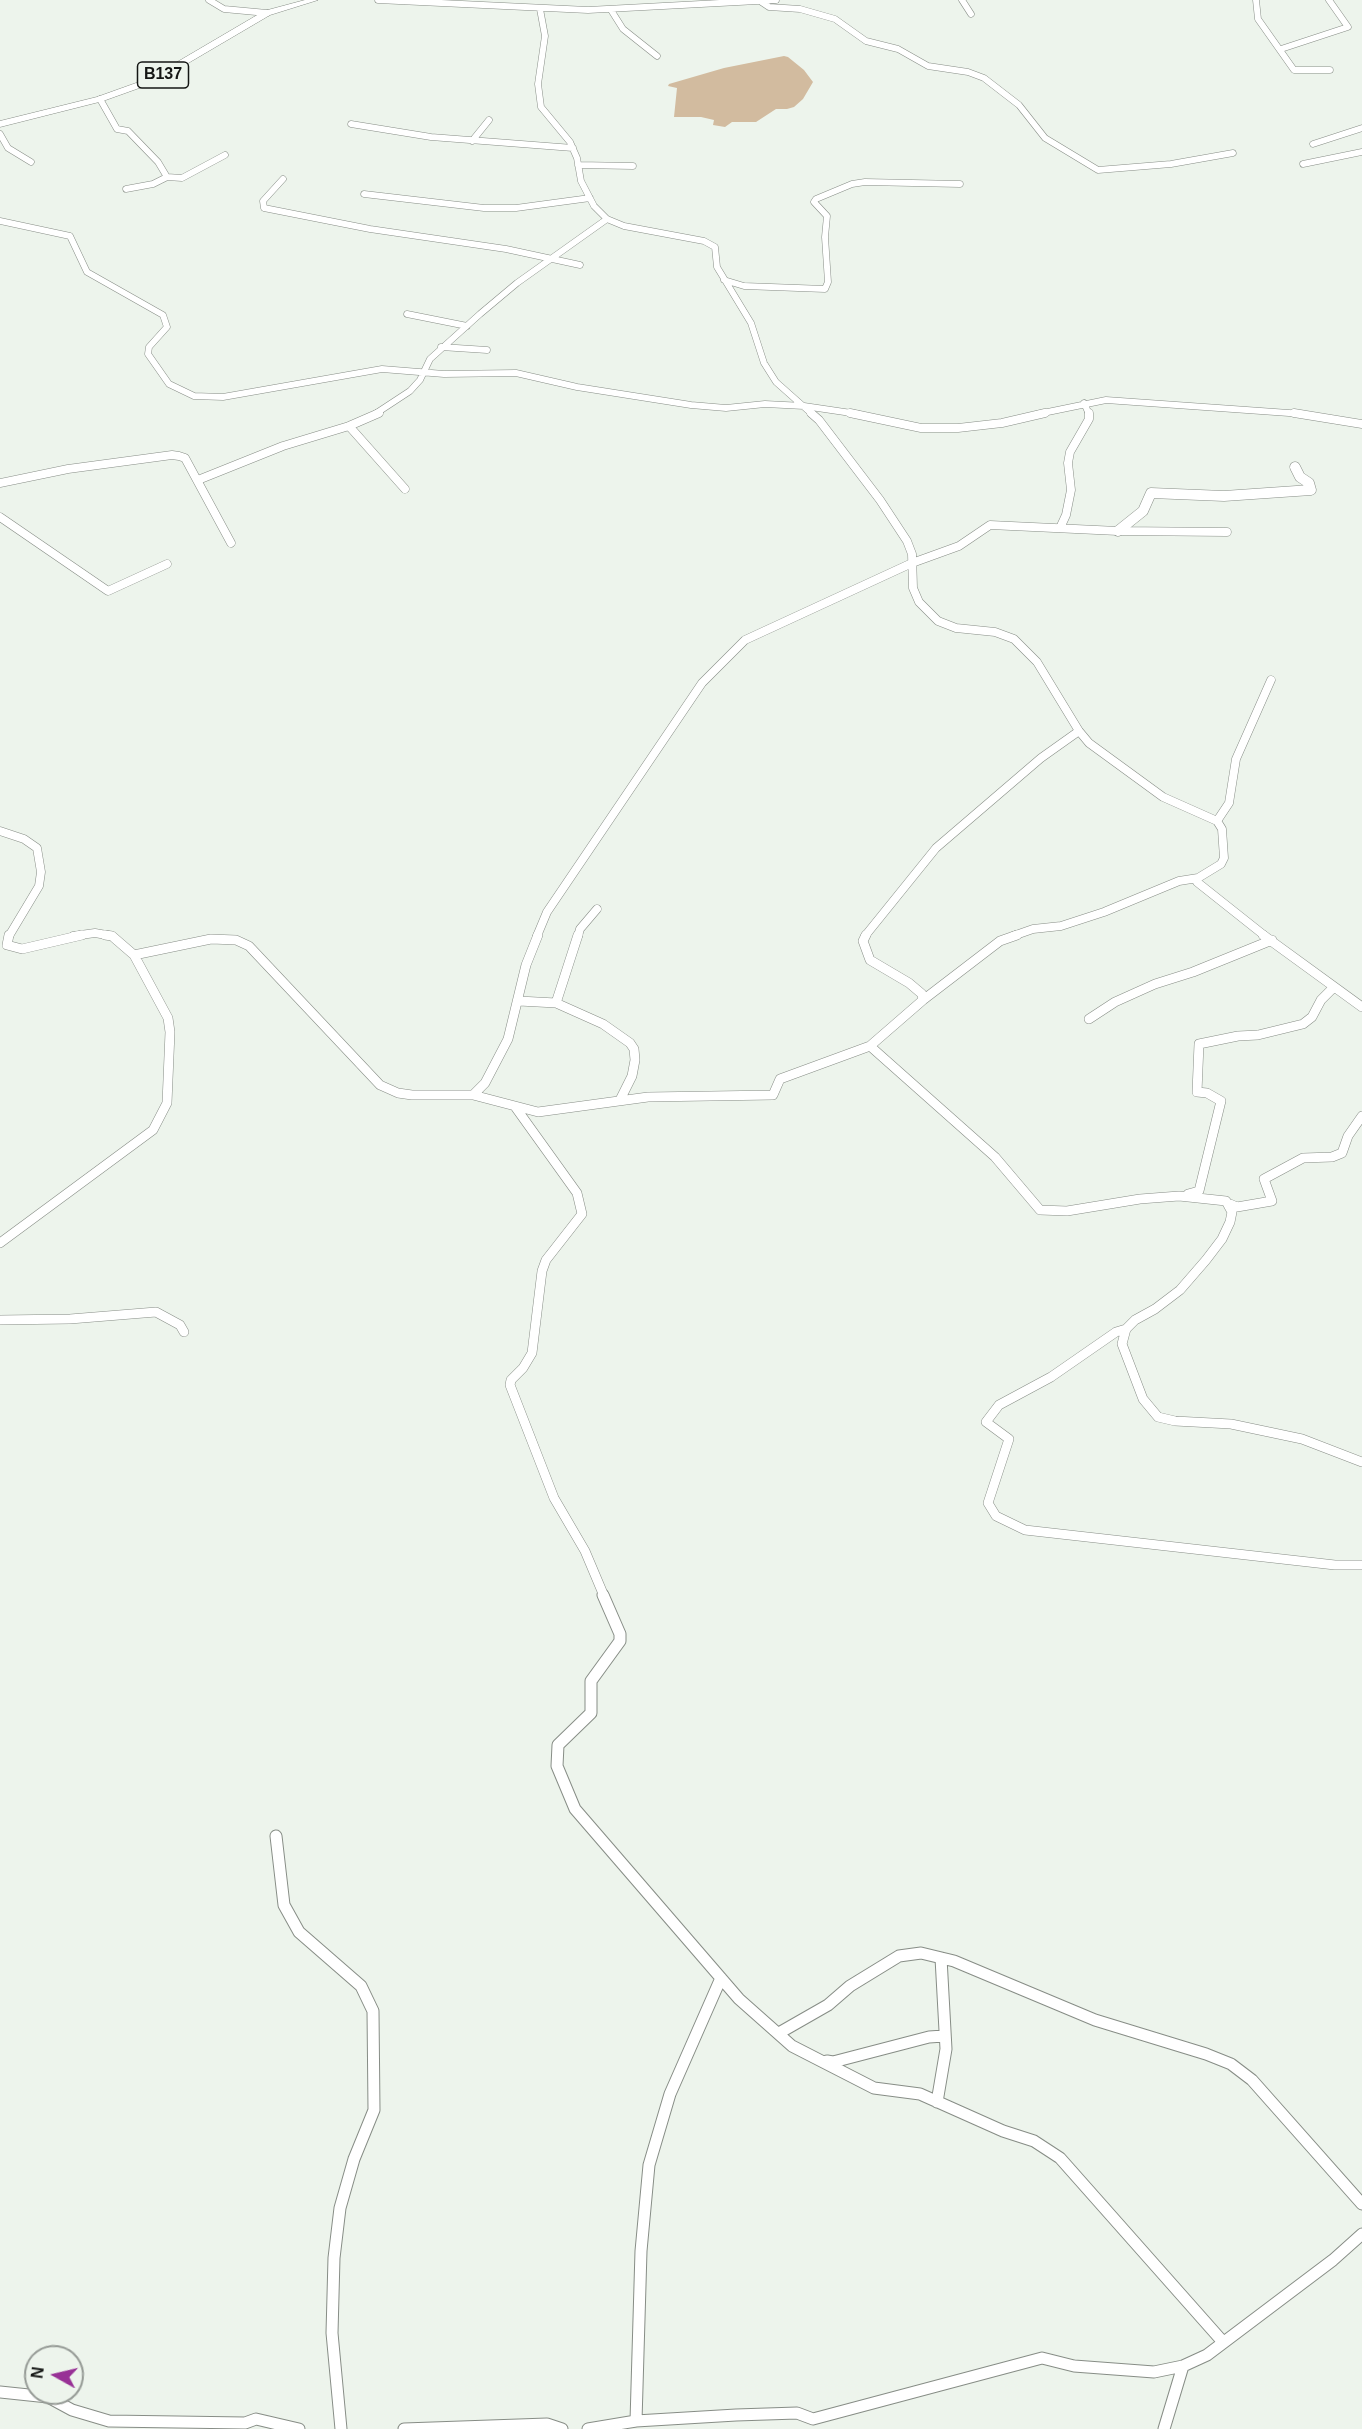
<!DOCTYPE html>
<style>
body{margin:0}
#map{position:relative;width:1362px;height:2429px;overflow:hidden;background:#edf4ec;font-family:Helvetica,sans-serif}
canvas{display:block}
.north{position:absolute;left:24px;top:2345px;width:60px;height:60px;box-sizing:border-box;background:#edf4ec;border:2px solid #969b96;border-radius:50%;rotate:278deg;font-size:16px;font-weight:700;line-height:24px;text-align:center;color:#141614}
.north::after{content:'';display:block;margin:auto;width:21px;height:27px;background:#983196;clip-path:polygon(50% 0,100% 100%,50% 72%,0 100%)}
</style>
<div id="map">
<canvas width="1362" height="2429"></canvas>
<div class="north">N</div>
</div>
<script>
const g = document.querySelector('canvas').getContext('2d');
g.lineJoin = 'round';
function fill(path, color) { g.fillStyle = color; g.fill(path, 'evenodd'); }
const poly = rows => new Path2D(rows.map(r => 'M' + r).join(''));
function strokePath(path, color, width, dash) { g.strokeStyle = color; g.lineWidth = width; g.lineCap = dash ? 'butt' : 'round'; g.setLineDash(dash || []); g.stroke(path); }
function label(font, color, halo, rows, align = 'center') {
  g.font = font + ' Helvetica,sans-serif'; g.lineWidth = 6; g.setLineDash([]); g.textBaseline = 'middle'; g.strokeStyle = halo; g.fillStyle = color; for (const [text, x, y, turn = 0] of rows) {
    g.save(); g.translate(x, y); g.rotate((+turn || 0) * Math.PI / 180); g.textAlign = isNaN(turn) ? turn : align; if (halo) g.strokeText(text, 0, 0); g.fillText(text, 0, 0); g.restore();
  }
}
fill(poly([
 [784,56,788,57,804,70,813,82,803,99,794,107,787,109,776,109,756,122,732,122,725,127,713,125,714,120,701,117,674,117,677,88,668,86,669,84,724,68]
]), '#d2bb9f');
const minorFar3 = poly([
 [209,0,224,9,267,13],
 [378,0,588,10,776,0],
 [962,0,971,14],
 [1256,0,1258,19,1294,70,1330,70],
 [760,1,769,7,800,9,835,19,866,41,898,49,928,66,968,72,984,78,1019,105,1045,138,1098,170,1171,164,1233,153],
 [540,9,545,36,538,84,541,107,570,142,577,158,581,181,594,206,607,219,624,226,704,241,715,247,717,267,751,323,764,363,776,382,812,414],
 [611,10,623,29,657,56],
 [1281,49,1348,27,1329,0],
 [100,99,117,129,128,131,158,162,167,177,182,178,225,155],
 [351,124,431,137,573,148],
 [0,134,8,148,31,162],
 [472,141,489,120],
 [1313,144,1362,128],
 [1303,164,1362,152],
 [578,165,633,166],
 [283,179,263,201,264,208,370,229,506,249,580,265],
 [126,189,153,184,167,177],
 [364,194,484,208,516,208,590,198],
 [0,221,70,236,87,272,163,315,167,327,149,347,148,354,169,384,194,396,223,397,382,369,444,374,516,373,577,387,691,405,726,408,765,404,804,406,858,414],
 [724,280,744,286,825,289,828,282,825,237,827,216,814,202,816,199,852,184,865,182,960,184],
 [407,314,467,326],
 [441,347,487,350],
 [1084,403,1089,414],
 [375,414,410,391,420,380,430,359,480,314,517,283,607,219],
 [1038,414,1106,400,1303,414]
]);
const minorFar2 = poly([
 [811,413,819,420,880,500,907,541,912,554,913,588,919,602,938,621,956,628,995,632,1014,639,1037,662,1079,731,1089,743,1163,797,1217,821,1222,829,1224,858,1221,864,1198,878,1197,882,1265,936],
 [850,413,921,428,958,428,1002,423,1045,413],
 [1294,413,1362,424],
 [349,426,405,489],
 [198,480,283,446,349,426,379,413],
 [0,483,68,469,172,455,179,456,185,458,231,543],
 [0,517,108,591,167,564],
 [1060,528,1066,515,1071,490,1068,463,1070,452,1089,419,1089,413],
 [1217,821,1229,803,1236,759,1271,680],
 [0,831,24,839,37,848,41,872,39,886,9,936],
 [73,936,95,933,112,936],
 [537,936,547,912,702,683,745,640,912,563,959,546,990,525,1118,531,1227,532],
 [578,936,580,929,597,909],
 [865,936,936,848,1041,758,1079,731],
 [1013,936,1033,929,1061,926,1104,912,1179,881,1198,878]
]);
const minorFar1 = poly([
 [9,935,7,945,22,949,82,935],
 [1263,935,1362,1007],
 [134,955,211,939,236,940,249,946,380,1085,398,1093,412,1095,473,1095,485,1083,508,1039,526,965,538,935],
 [923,1000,1000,941,1017,935],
 [519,1001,556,1003,603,1024,630,1043,634,1049,635,1060,632,1076,620,1100],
 [556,1003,578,935],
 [1089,1019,1115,1002,1155,984,1193,972,1272,940],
 [870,1046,995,1157,1040,1210,1067,1211,1140,1199,1179,1196,1226,1201,1232,1212,1230,1222,1222,1239,1206,1260,1180,1290,1155,1309,1135,1320,1126,1329,1122,1344,1143,1399,1158,1417,1175,1421,1231,1424,1302,1439,1362,1462],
 [473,1095,538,1112,648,1097,773,1095,780,1079,870,1046,923,1000,922,994,909,983,870,960,863,941,866,935],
 [516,1108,577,1193,582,1214,546,1260,542,1271,532,1353,523,1368,511,1380,510,1385,554,1498,585,1551,604,1596],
 [1188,1194,1199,1191,1221,1101,1207,1093,1197,1092,1199,1044,1238,1036,1258,1035,1303,1024,1312,1017,1321,1000,1334,987],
 [1230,1204,1237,1207,1272,1201,1264,1179,1303,1158,1332,1157,1342,1153,1348,1136,1362,1116],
 [0,1243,153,1130,167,1103,170,1032,168,1018,134,955,112,936,105,935],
 [0,1320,70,1319,156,1312,180,1325,184,1332],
 [1126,1329,1116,1332,1051,1377,999,1405,986,1422,1009,1439,988,1503,996,1516,1025,1530,1335,1565,1362,1565]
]);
const minor = poly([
 [603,1595,620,1634,620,1641,591,1681,591,1713,558,1745,557,1766,575,1809,739,1999,792,2046,874,2088,920,2094,1003,2131,1034,2141,1060,2158,1223,2342],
 [276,1836,284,1905,299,1932,361,1986,373,2011,374,2110,354,2159,340,2208,334,2258,332,2333,341,2429],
 [779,2033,828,2005,850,1986,899,1956,921,1953,954,1961,1095,2020,1206,2054,1231,2064,1252,2080,1362,2204],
 [827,2061,833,2062,929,2037,944,2036],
 [937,2102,946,2049,941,1958],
 [0,2392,48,2397,72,2410,109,2421,245,2423,256,2419,299,2429],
 [636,2421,641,2251,649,2165,670,2094,721,1978],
 [404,2429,547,2424,562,2429],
 [588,2429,636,2421,736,2415,797,2413,813,2419,1042,2358,1074,2366,1154,2372,1183,2366,1207,2355,1333,2260,1362,2234],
 [1164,2429,1183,2366]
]);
const tertiary = poly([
 [1118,531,1143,511,1151,493,1224,496,1311,490,1309,483,1300,477,1295,467]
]);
const primary = poly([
 [305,0,318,0,270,15,156,82,103,101,0,127,0,121,97,97,150,78,264,11,305,0]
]);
strokePath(minorFar3, '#878d86', 7);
strokePath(minorFar2, '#878d86', 9);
strokePath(minorFar1, '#878d86', 10);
strokePath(minor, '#878d86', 13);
strokePath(tertiary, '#878d86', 11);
strokePath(primary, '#878d86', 1);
strokePath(minorFar3, '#fff', 6);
strokePath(minorFar2, '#fff', 8);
strokePath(minorFar1, '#fff', 9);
strokePath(minor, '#fff', 11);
strokePath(tertiary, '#fff', 10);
fill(primary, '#fff');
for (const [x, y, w] of [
 [163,75,51]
]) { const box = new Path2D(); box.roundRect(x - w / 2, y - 13, w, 26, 4.5); g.fillStyle = '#edf4ec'; g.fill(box); strokePath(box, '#141614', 1.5); }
label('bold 16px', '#141614', null, [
 ["B137",163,75]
]);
</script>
